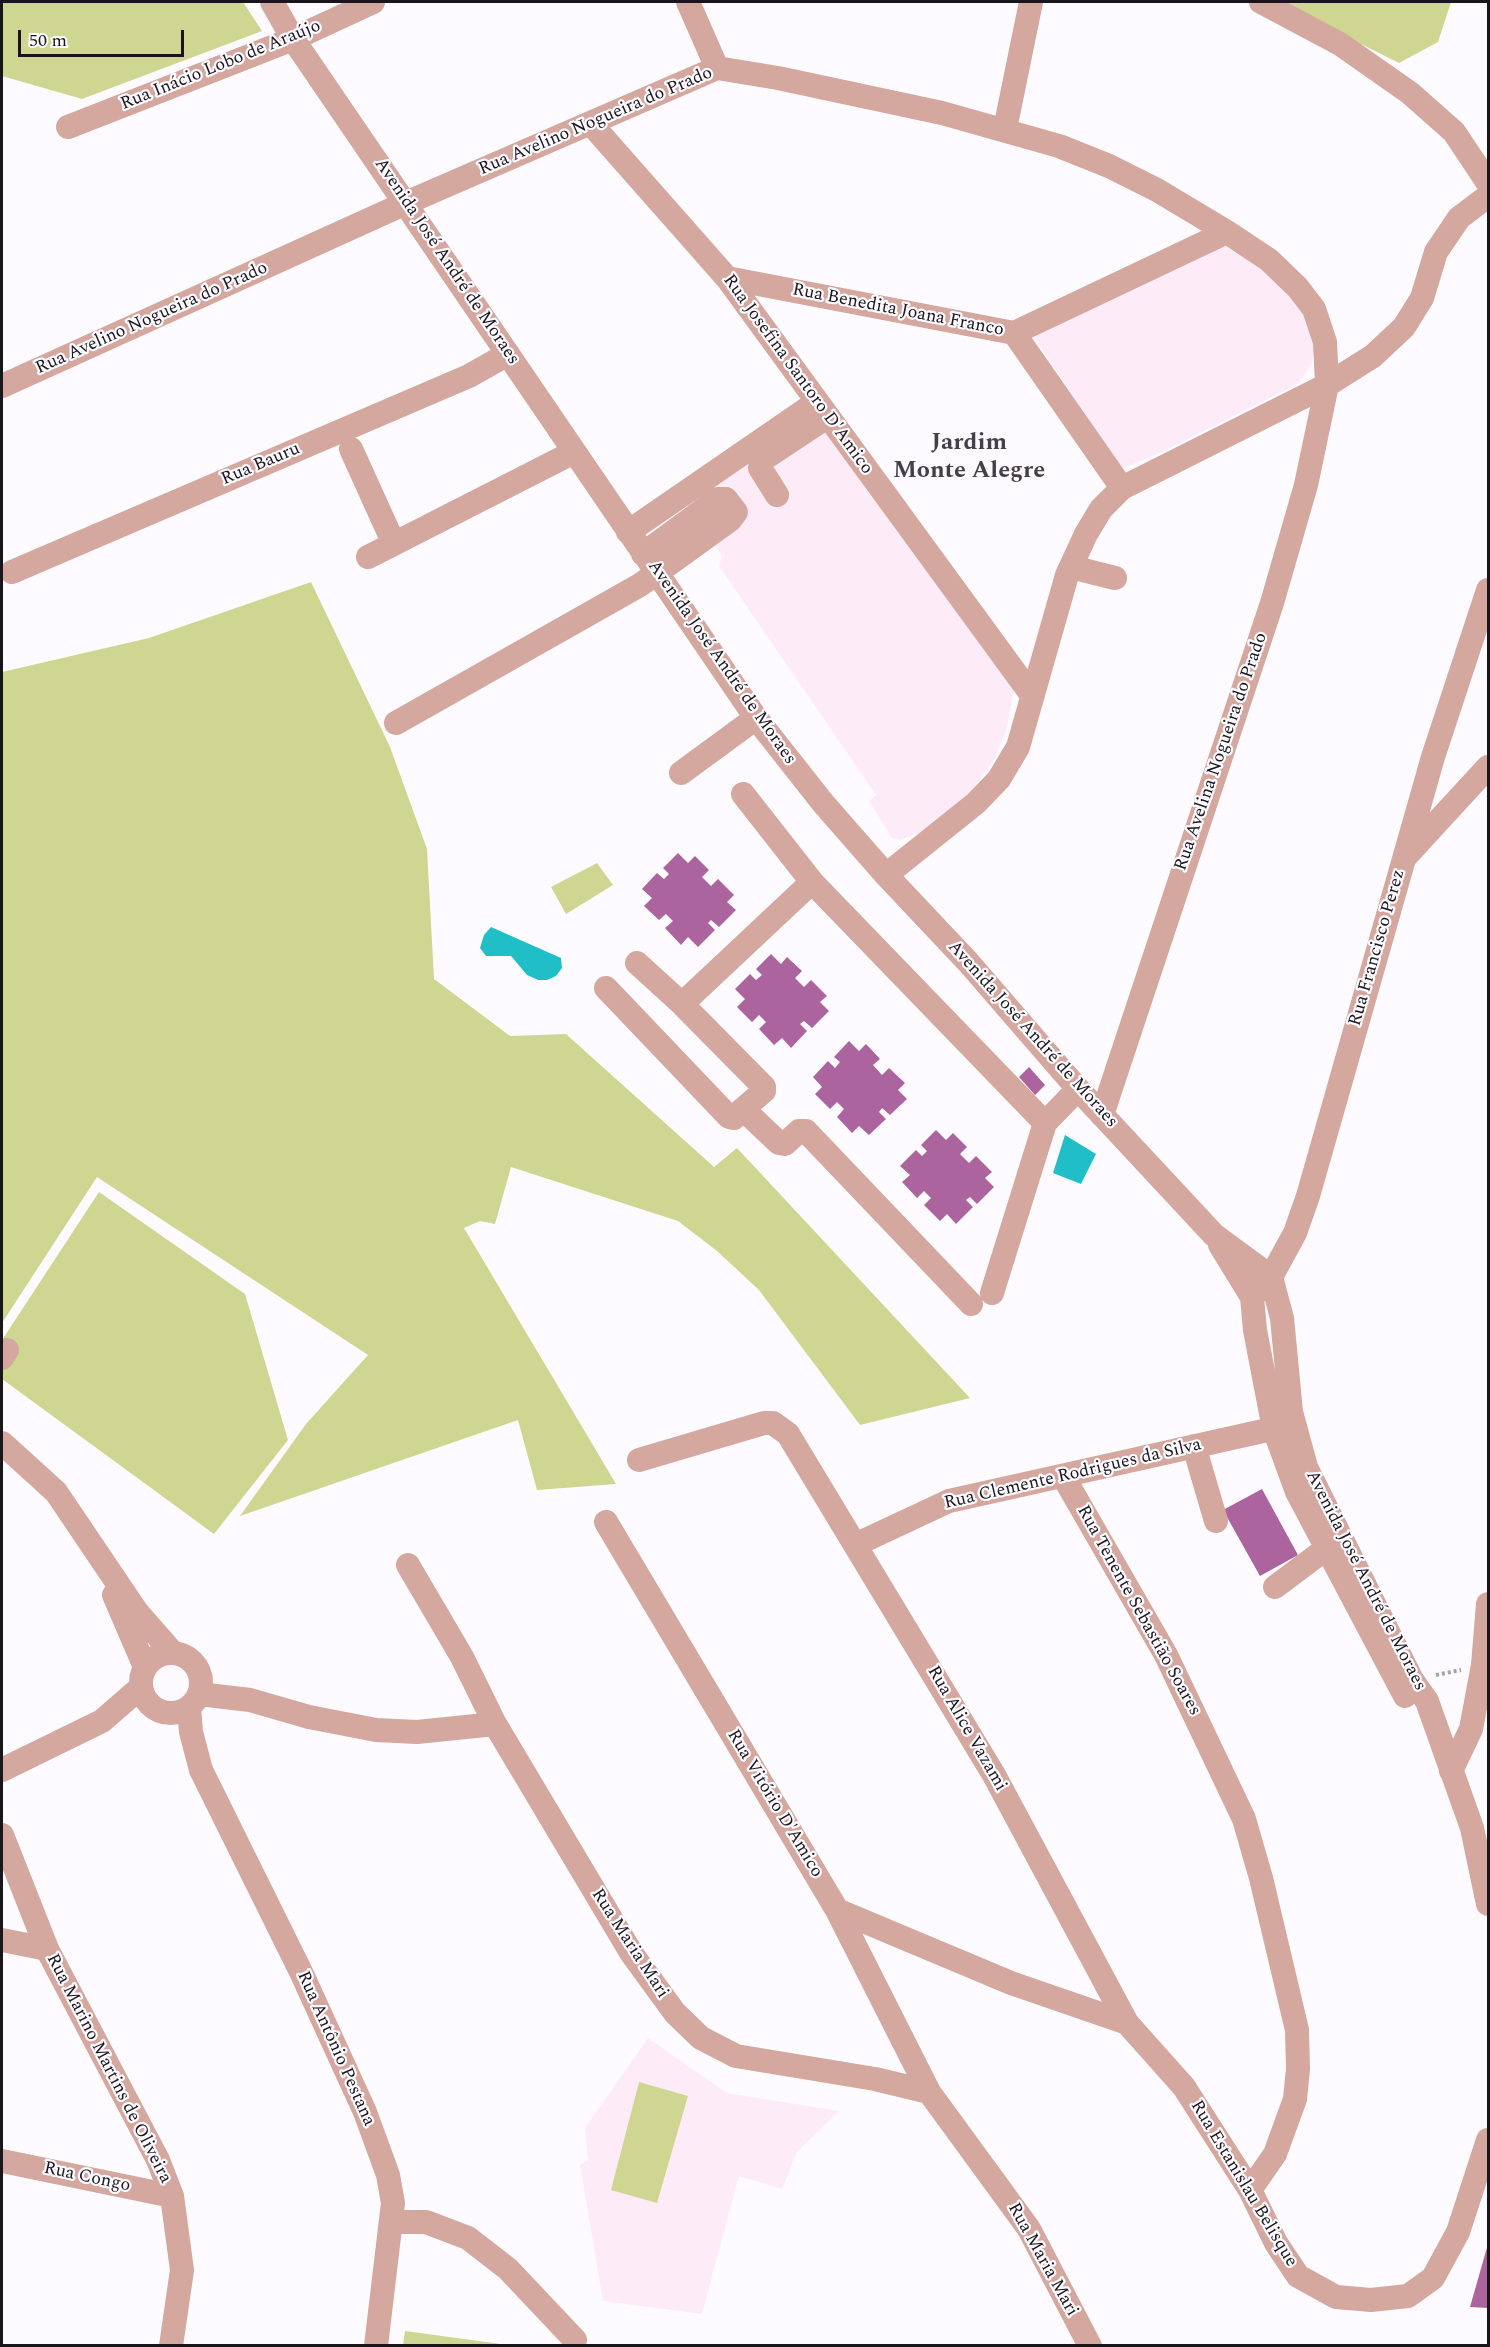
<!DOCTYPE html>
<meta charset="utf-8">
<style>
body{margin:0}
#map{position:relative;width:1490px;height:2347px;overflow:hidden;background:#fdfbff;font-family:Spectral,serif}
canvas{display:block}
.frame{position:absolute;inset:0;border:3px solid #18161a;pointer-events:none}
.scale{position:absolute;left:18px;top:30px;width:166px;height:27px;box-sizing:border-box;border:3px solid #18161a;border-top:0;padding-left:8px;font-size:18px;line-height:21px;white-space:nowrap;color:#18161a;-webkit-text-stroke:4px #fdfbff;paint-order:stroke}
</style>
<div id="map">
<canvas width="1490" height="2347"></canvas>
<div class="frame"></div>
<div class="scale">50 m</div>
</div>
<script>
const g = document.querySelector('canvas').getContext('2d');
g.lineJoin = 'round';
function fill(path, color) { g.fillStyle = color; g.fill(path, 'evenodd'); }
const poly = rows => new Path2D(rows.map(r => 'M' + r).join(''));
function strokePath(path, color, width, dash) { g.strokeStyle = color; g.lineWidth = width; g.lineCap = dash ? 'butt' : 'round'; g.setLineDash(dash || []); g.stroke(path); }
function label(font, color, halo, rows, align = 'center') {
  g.font = font + ' Spectral,serif'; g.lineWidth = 4.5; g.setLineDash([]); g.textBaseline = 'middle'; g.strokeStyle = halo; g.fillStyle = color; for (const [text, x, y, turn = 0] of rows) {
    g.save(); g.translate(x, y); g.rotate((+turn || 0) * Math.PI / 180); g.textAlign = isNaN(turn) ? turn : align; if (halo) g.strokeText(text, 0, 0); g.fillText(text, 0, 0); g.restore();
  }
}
fill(poly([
 [1224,241,1259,260,1311,316,1316,337,1312,363,1299,383,1162,452,1121,469,1034,337],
 [809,411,1015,685,1007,727,995,758,968,797,936,827,900,840,892,838,869,801,876,795,719,566,722,556,686,501],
 [648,2038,727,2093,839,2111,797,2152,782,2189,739,2176,702,2314,603,2301,580,2165,588,2160,585,2128]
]), '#fdecf7');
fill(poly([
 [2,2,243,2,262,31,82,99,2,76],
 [1277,2,1451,2,1438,42,1399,63],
 [311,582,390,747,427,849,434,979,510,1036,566,1034,714,1167,737,1148,970,1398,860,1425,759,1290,717,1251,678,1221,511,1167,495,1224,480,1221,464,1228,616,1484,537,1490,518,1420,240,1516,306,1424,368,1355,97,1177,2,1323,2,672,149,638],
 [597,863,613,885,566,914,551,887],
 [99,1192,245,1294,288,1440,214,1534,2,1379,2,1340],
 [639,2082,688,2096,657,2203,611,2190],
 [405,2331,508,2345,403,2345]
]), '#cfd692');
fill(poly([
 [491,927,561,958,562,968,556,976,547,980,538,980,527,975,511,956,486,956,480,948,484,935],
 [1065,1135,1096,1154,1081,1184,1053,1173]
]), '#20bfc7');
fill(poly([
 [678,853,688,863,695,856,709,870,702,877,711,886,718,879,734,895,727,902,736,910,719,927,711,920,708,923,715,930,698,947,688,937,681,945,665,928,673,921,666,914,659,920,644,906,652,898,642,889,657,873,664,879,669,874,663,868],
 [771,954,781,964,787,957,802,971,795,978,804,987,811,980,827,996,820,1002,829,1011,812,1028,804,1021,800,1024,807,1031,791,1048,782,1038,774,1045,759,1029,766,1022,759,1015,752,1022,737,1007,745,999,735,989,750,974,756,980,762,975,756,969],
 [849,1041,859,1051,866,1044,880,1059,873,1065,882,1075,889,1068,905,1083,898,1090,907,1099,890,1115,882,1108,879,1112,886,1119,869,1135,859,1126,852,1133,837,1117,844,1109,837,1102,830,1109,815,1094,822,1087,813,1077,828,1061,835,1068,840,1062,834,1057],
 [1029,1067,1045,1085,1035,1095,1019,1077],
 [936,1130,946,1140,953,1133,967,1147,960,1154,969,1163,976,1156,992,1172,985,1178,994,1187,977,1204,970,1197,966,1200,973,1207,956,1224,947,1214,940,1221,924,1205,931,1198,924,1191,917,1198,902,1182,910,1175,900,1166,916,1150,922,1156,927,1151,921,1145],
 [1262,1489,1298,1555,1260,1576,1223,1510],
 [1488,2244,1488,2308,1470,2307]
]), '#ac649f');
strokePath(poly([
 [1436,1675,1461,1670]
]), '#a4a2a6', 4, [3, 3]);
strokePath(poly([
 [272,2,293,39,756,718,823,803,886,875,968,962,1078,1089,1214,1235,1271,1277,1282,1318,1291,1412,1306,1467,1412,1680,1427,1701,1472,1828,1488,1904],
 [688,2,717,68],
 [1261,2,1340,44,1410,93,1454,132,1488,183],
 [592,125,727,278,1031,694],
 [68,127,293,39,373,2],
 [1005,129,1031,2],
 [727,278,1014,333,1227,232],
 [1014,333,1122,488],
 [2,386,406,203,717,68,778,78,942,113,1059,146,1109,166,1157,190,1227,232,1269,260,1298,288,1314,309,1325,342,1327,385,1306,485,1272,603,1102,1115],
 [351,449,394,544],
 [777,495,760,468,762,460,827,417],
 [628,532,817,402],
 [368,557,574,452],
 [1071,567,1115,578],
 [12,572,469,376,508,354],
 [396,723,640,585,730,520,736,512,726,499,718,499,643,554],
 [681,773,756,718],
 [743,794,812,882,1045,1123],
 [1407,855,1488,767],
 [886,875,976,803,999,779,1018,747,1067,575,1086,534,1101,509,1122,488,1327,385,1373,356,1404,327,1422,298,1436,252,1459,218,1488,196],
 [812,882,682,1004,764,1087,764,1091,743,1109,779,1143,785,1144,799,1131,806,1131,971,1304],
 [637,963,682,1004],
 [606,988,729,1117,734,1118,743,1109],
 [1220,1245,1252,1297,1255,1330,1274,1429,1297,1492,1405,1696],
 [992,1293,1045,1123,1078,1089],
 [1252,1297,1271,1277,1295,1233,1308,1196,1433,757,1488,590],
 [2,1358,7,1350],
 [2,1443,56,1492,137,1612,172,1652],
 [1194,1446,1216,1521],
 [639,1460,764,1423,773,1423,788,1434,994,1775,1127,2023],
 [1063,1476,1166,1655,1244,1819,1261,1878,1297,2030,1298,2069,1295,2099,1275,2154,1250,2190],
 [606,1522,837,1910,929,2092],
 [857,1544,949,1501,1290,1425],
 [408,1565,462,1657,495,1724,632,1954,675,2013,701,2038,736,2056,875,2079,929,2092,1029,2229,1090,2346],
 [1275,1587,1327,1548],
 [114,1595,145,1667],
 '141 1683a30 30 0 1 1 60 0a30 30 0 1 1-60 0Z',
 [199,1694,250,1700,309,1717,376,1730,417,1732,495,1724],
 [189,1707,191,1732,201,1770,301,1972,365,2112,388,2175,393,2203,376,2346],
 [2,1770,102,1721,141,1687],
 [1451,1771,1471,1729,1483,1665,1488,1604],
 [2,1835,47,1949,158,2160,172,2196,182,2270,171,2346],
 [837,1910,1011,1983,1127,2023,1184,2087,1250,2190,1276,2243,1298,2276,1336,2297,1371,2300,1408,2296,1433,2278,1458,2232,1488,2140],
 [2,1940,47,1949],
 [2,2161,172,2196],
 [391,2222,426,2222,468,2238,508,2269,575,2340]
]), '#d4a79f', 24);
label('18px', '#18161a', '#fdfbff', [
 ["Rua Inácio Lobo de Araújo",221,66,-22],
 ["Rua Avelino Nogueira do Prado",596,122,-23],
 ["Avenida José André de Moraes",446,262,56],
 ["Rua Benedita Joana Franco",898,311,11],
 ["Rua Avelino Nogueira do Prado",152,319,-24],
 ["Rua Josefina Santoro D'Amico",797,375,54],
 ["Rua Bauru",261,465,-23],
 ["Avenida José André de Moraes",721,663,55],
 ["Rua Avelina Nogueira do Prado",1222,752,-71],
 ["Rua Francisco Perez",1378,948,-74],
 ["Avenida José André de Moraes",1032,1035,48],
 ["Rua Clemente Rodrigues da Silva",1073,1475,-13],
 ["Avenida José André de Moraes",1365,1581,63],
 ["Rua Tenente Sebastião Soares",1138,1611,61],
 ["Rua Alice Vazami",966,1729,60],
 ["Rua Vitório D'Amico",774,1804,59],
 ["Rua Maria Mari",629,1944,57],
 ["Rua Antônio Pestana",335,2049,66],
 ["Rua Marino Martins de Oliveira",108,2069,63],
 ["Rua Congo",87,2178,12],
 ["Rua Estanislau Belisque",1243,2184,59],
 ["Rua Maria Mari",1042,2260,61]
]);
label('bold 24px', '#443f48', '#fdfbff', [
 ["Jardim",969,444],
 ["Monte Alegre",969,472]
]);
</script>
